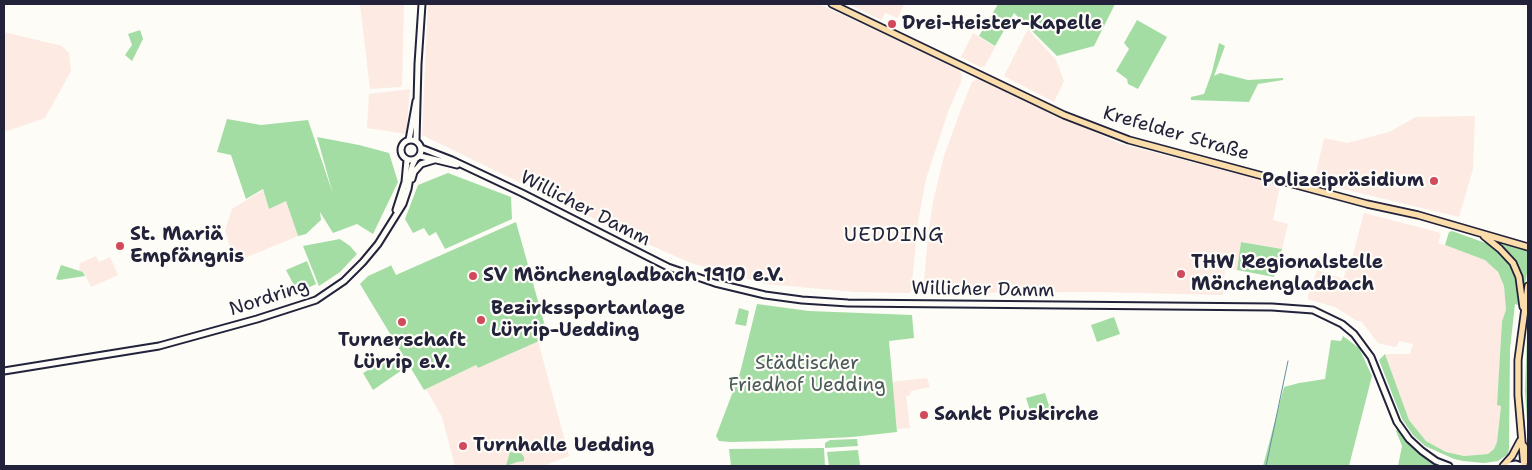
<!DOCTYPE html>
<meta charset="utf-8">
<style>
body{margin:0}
#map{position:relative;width:1532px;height:470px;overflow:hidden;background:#fdfcf7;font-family:"Shantell Sans",sans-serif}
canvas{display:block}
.frame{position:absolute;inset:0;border:5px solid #22223b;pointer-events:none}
</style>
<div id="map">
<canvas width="1532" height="470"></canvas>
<div class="frame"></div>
</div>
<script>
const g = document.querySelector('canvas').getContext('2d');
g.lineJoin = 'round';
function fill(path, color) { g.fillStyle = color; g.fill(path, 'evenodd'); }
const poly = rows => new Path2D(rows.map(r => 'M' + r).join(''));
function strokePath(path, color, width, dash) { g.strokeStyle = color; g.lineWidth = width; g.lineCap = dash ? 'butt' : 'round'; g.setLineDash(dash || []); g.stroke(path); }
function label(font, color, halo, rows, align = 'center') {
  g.font = font + ' "Shantell Sans",sans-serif'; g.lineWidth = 4.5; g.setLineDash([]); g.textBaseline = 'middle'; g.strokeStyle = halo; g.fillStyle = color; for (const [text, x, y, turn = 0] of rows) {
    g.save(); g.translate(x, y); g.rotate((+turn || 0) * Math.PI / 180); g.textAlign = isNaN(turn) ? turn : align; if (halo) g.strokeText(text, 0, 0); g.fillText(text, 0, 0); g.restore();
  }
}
fill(poly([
 [360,4,404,4,402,85,400,87,370,89],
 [428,4,819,4,959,69,962,76,961,82,949,109,926,179,918,222,911,291,909,293,856,292,765,284,691,263,636,239,422,135],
 [848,4,904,4,898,18,885,13,881,20],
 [1028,29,1056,60,1064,81,1054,102,1004,76],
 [4,32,62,46,69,53,71,71,45,118,4,132],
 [973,33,995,47,985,66,980,67,961,57],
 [978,78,1118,143,1280,185,1273,220,1288,224,1282,249,1241,242,1237,270,1225,268,1223,295,1100,292,923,293,928,235,933,202,944,156,961,109,972,82],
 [410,89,406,134,367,128,369,94],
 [1475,116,1473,169,1459,217,1314,182,1324,138,1347,143,1389,132,1416,117],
 [263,190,269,209,286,201,298,236,235,262,225,231,232,209],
 [1364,213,1441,233,1438,243,1481,257,1493,266,1500,277,1504,286,1506,310,1502,321,1497,405,1501,406,1497,442,1494,449,1488,454,1464,456,1446,452,1426,441,1409,420,1385,354,1410,354,1413,344,1399,341,1397,346,1394,347,1378,343,1361,321,1357,321,1335,307,1307,299,1317,270,1343,279,1347,269,1349,269],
 [96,256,99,262,110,257,118,275,91,287,84,272,79,271,80,263],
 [538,341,569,456,543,466,455,466,442,417,426,389,476,365,478,368],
 [927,378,930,387,911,391,910,395,906,396,910,428,897,429,892,382]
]), '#fceae3');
fill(poly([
 [998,4,1115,4,1094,46,1057,56,1014,13,995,46,979,36],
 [1137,20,1167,37,1138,89,1128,84,1127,79,1116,71,1129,49,1124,43],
 [140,30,143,39,132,61,125,55,132,45,128,34],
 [1219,43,1225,46,1214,76,1220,73,1248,80,1283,78,1283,80,1258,84,1249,102,1191,100,1191,97,1204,94,1212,72],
 [227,119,261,125,308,120,333,194,317,137,359,145,389,153,398,182,373,234,357,224,333,233,320,212,321,220,306,234,298,236,286,201,269,209,263,189,246,199,231,155,217,152],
 [448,173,511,197,512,219,445,249,436,232,429,236,424,228,413,233,405,219,418,185],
 [516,222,548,337,478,368,476,365,424,390,360,284,368,276,390,266,391,265,396,275],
 [1452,231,1491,245,1495,242,1528,251,1528,268,1524,289,1519,288,1518,305,1515,304,1510,349,1509,448,1508,454,1498,461,1484,463,1463,461,1454,459,1425,446,1413,435,1402,419,1379,360,1385,354,1409,420,1426,441,1446,452,1464,456,1488,454,1494,449,1497,442,1501,406,1497,405,1502,321,1506,310,1504,286,1498,272,1485,260,1445,245,1449,232],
 [340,239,350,246,357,254,340,272,319,286,303,246],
 [1241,242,1282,249,1274,277,1237,270],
 [307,261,316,284,298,293,286,270],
 [61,265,83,272,85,276,59,280,56,279],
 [757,304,809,311,912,315,914,338,889,341,897,432,852,437,772,441,730,442,719,441,716,436,740,373],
 [739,308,749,311,746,326,735,324],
 [1114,317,1120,334,1097,342,1091,325],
 [1527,334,1528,334,1528,436,1525,391],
 [1343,336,1359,348,1372,376,1349,466,1263,466,1284,387,1299,383,1325,379,1331,340,1341,341],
 [395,357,402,370,373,390,363,373,385,360,386,362],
 [1045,393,1051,412,1032,417,1026,398],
 [1398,429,1408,443,1419,454,1437,466,1398,466,1402,446,1396,431],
 [857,439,858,446,825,448,825,443,830,440],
 [824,448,825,466,731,466,729,449],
 [858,450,860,466,829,466,827,452],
 [510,452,521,453,524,457,524,461,517,462,506,466]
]), '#a3dda3');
strokePath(poly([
 [1266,466,1288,361]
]), '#6291a3', 1);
const secondary = poly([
 [409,140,416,101],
 '401 150a10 10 0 1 1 20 0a10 10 0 1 1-20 0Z',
 [416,141,418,64,422,4],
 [421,148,452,160,522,193,668,267,715,283,765,295,802,300,848,303,1272,307,1313,310,1342,324,1354,334,1371,357,1397,422,1409,439,1422,451,1436,461,1449,466],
 [420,156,457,165],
 [412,179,414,172,421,164,434,160],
 [396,210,405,182,407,160],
 [4,371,159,346,257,319,316,300,344,281,363,262,378,244,403,204,408,189,412,166,415,160],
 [1504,466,1516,464,1522,466]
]);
const primary = poly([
 [832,4,1064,115,1129,140,1367,204,1418,215,1528,247],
 [1484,236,1500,249,1513,263,1519,277,1523,307],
 [1524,446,1528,461],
 [1503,466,1512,456,1520,441],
 [1524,466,1518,395,1518,360,1528,286]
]);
strokePath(secondary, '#22223b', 9);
strokePath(primary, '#22223b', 9);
strokePath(secondary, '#fdfcf7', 5);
strokePath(primary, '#faddab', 5.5);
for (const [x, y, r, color] of [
 [892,24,5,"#d1495b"],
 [1434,181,5,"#d1495b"],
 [120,246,5,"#d1495b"],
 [1181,274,5,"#d1495b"],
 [473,276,5,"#d1495b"],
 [481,320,5,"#d1495b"],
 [402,322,5,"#d1495b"],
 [924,415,5,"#d1495b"],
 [463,446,5,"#d1495b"]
]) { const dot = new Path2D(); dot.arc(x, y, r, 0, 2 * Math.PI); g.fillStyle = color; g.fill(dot); strokePath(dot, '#fdfcf7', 2); }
label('bold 19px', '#22223b', '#fdfcf7', [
 ["Drei-Heister-Kapelle",902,24],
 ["Polizeipräsidium",1424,181,"right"],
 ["St. Mariä",130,235],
 ["Empfängnis",130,257],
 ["THW Regionalstelle",1191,263],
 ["Mönchengladbach",1191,285],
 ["SV Mönchengladbach 1910 e.V.",483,276],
 ["Bezirkssportanlage",491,309],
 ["Lürrip-Uedding",491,331],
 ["Turnerschaft",402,341,"center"],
 ["Lürrip e.V.",402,363,"center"],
 ["Sankt Piuskirche",934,415],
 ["Turnhalle Uedding",473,446]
], 'left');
label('19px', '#22223b', '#fdfcf7', [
 ["Krefelder Straße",1176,134,16],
 ["Willicher Damm",585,209,27],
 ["Willicher Damm",983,290,1],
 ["Nordring",269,298,-18]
]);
label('19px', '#495a5a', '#fdfcf7', [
 ["Städtischer",807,364],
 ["Friedhof Uedding",807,386]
]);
g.letterSpacing = '1px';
label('20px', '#22223b', '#fdfcf7', [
 ["UEDDING",894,236]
]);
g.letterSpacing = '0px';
</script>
